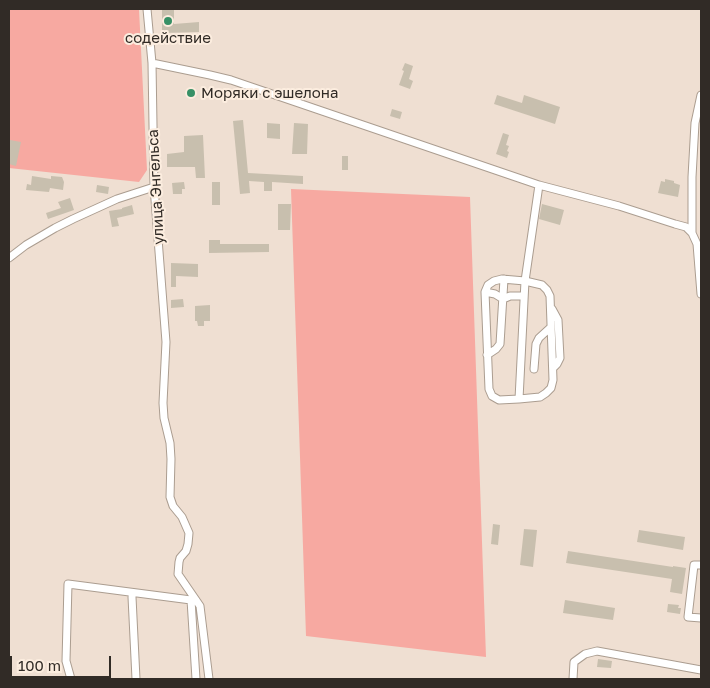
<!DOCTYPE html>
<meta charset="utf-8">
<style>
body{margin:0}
#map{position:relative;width:710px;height:688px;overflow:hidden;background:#efdfd2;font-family:"Golos Text",sans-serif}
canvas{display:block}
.frame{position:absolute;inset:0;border:10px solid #312b26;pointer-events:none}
.scale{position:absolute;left:10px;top:656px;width:101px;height:22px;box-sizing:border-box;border:2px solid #312b26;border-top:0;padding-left:6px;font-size:15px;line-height:18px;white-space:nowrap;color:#312b26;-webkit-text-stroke:4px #fceddf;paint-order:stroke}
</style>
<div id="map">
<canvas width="710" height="688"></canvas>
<div class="frame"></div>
<div class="scale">100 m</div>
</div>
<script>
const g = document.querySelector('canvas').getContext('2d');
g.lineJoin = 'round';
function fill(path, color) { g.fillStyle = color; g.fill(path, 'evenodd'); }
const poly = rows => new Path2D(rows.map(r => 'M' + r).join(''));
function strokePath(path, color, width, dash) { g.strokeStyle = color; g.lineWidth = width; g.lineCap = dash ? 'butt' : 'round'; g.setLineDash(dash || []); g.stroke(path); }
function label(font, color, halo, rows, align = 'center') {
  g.font = font + ' "Golos Text",sans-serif'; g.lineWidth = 4; g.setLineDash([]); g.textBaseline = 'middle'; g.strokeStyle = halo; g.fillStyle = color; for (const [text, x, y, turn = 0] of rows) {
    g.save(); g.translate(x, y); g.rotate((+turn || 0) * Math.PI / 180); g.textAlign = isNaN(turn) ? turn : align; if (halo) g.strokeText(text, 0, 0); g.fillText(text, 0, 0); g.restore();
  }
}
fill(poly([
 [9,9,139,9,147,170,139,182,9,168],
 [291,189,470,197,486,657,306,636]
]), '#f7a9a1');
fill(poly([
 [162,9,174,9,174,24,199,22,199,32,162,33],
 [405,63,413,66,409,79,413,81,410,89,399,85,404,71,402,70],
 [497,95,522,103,524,95,560,107,555,124,494,104],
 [392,109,402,112,400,119,390,116],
 [243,120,248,173,303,176,303,184,272,182,272,191,264,191,264,182,249,181,250,193,240,194,233,121],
 [267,123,280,124,280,139,267,138],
 [294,123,308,124,307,154,292,154],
 [503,133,509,135,506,145,509,146,507,151,509,152,507,158,496,154],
 [203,135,205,178,196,178,195,167,167,167,167,154,184,152,184,136],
 [10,140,21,142,16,166,9,164,9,145],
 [342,156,348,156,348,170,342,170],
 [32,176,51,179,51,176,62,177,64,182,63,190,50,188,49,192,26,190,27,184,31,185],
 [665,179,674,181,674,183,680,185,678,197,658,193,661,181,665,182],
 [184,182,185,189,182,189,182,194,173,194,172,183],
 [212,182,220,182,220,205,212,205],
 [97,185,109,187,108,194,96,192],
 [70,198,74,210,48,219,46,213,61,208,58,202],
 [278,204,291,204,290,230,278,230],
 [542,204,564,210,560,225,539,219],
 [132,205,134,214,117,218,119,226,112,227,109,211,122,209,122,208],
 [209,240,220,240,220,244,269,244,269,252,209,253],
 [171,263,198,264,198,277,176,276,176,287,171,287],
 [183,299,184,307,171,308,171,300],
 [210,305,210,321,204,321,204,326,198,326,197,321,195,321,195,306],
 [493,524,500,525,498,545,491,544],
 [524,529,537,530,533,567,520,565],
 [639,530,685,537,683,550,637,542],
 [568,551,673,567,673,566,686,568,682,594,670,592,672,579,566,563],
 [565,600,615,608,613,620,563,613],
 [668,604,679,605,678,608,681,608,680,614,667,612],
 [598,659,612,661,611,668,597,667]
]), '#c8bfae');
const minor = poly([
 [147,9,152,63,154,187,166,342,163,403,164,418,170,443,171,459,170,497,173,506,182,517,189,533,188,544,186,551,180,558,179,562,178,574,200,606,209,679],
 [152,63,210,75,231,80,539,185,619,206,675,224,686,227,692,233],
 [701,95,695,123,692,177,692,233,697,244,701,294],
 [9,258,26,245,55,228,73,219,117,199,154,187],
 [502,279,525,281,542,285,547,290,550,296,553,380,551,388,546,393,540,397,519,399,499,400,492,396,489,389,485,292,488,285,494,281,502,279],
 [485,292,495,294,503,299,510,296,524,296],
 [552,309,558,320,560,358,557,364,553,368],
 [487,355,496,349,500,344,504,279],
 [534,369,536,344,539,338,551,327],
 [519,399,525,281,539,185],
 [701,565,694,565,688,617,701,618],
 [132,597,136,679],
 [71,679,66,661,68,584,191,600,196,679],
 [573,679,574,662,585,654,597,651,701,670]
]);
strokePath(minor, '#ab9d90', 9);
strokePath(minor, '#fff', 7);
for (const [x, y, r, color] of [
 [168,21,5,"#379066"],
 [191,93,5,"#379066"]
]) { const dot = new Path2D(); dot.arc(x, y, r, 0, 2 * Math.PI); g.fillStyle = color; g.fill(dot); strokePath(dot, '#fceddf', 2); }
label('15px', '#312b26', '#fceddf', [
 ["содействие",168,38],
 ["Моряки с эшелона",201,93,"left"]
]);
label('15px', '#312b26', '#fceddf', [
 ["улица Энгельса",156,187,-93]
]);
</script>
